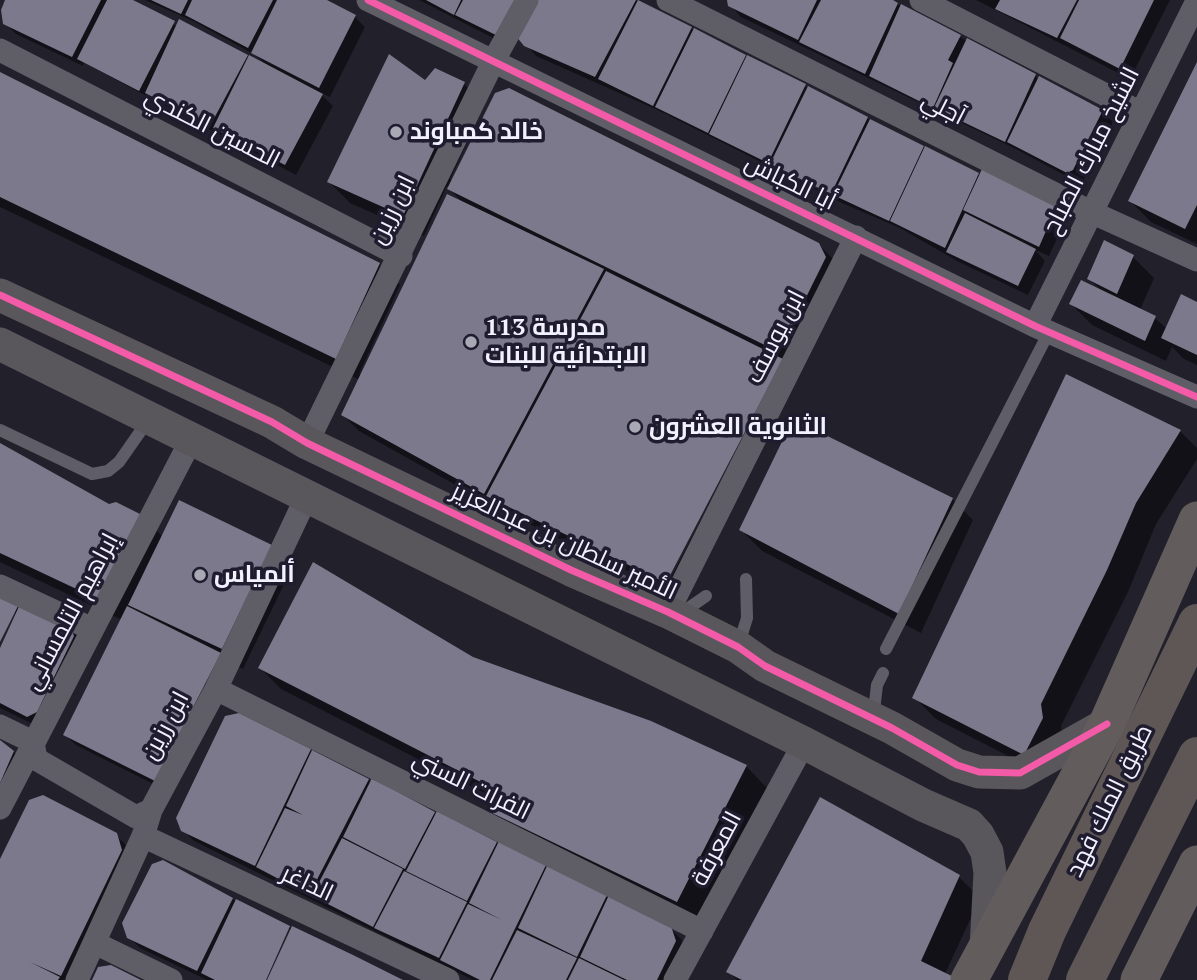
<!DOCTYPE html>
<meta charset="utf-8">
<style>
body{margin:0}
canvas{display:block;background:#22202b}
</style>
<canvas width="1197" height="980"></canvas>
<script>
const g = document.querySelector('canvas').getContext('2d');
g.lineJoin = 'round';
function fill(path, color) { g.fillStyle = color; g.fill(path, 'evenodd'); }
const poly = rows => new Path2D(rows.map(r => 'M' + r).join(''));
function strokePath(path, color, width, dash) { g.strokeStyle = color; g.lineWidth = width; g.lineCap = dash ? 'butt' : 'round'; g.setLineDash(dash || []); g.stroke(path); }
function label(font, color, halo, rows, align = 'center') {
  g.font = font + ' "PT Serif",Cairo,serif'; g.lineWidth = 7; g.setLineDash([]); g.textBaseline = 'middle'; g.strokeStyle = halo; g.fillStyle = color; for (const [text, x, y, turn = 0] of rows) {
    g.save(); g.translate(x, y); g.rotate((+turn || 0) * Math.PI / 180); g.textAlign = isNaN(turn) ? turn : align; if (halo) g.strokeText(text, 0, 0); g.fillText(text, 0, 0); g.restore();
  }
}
fill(poly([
 [7,0,129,0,178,27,266,65,257,56,193,21,145,0,323,0,355,17,365,27,330,97,320,93,333,106,296,175,84,63,83,66,16,34,5,23],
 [419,0,635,0,981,176,1051,202,1066,219,1049,256,1035,250,1045,261,1028,295,959,262,900,228,842,203,664,113,536,56,518,36,513,48],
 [782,168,839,196,838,199,782,172],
 [729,0,889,0,1102,112,1113,122,1083,181,1079,183,1016,149,741,17,730,5],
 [976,0,1170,0,1130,79],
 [1197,66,1197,244,1151,222,1130,201],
 [0,74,379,264,400,285,359,374,362,375,463,203,447,186,424,236,350,203,329,182,425,82,464,84,485,105,450,179,453,181,818,244,840,266,682,598,665,589,782,364,778,364,662,588,504,512,359,431,343,415,360,380,0,207],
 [1133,257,1154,278,1140,310,1155,318,1167,329,1197,304,1197,365,1184,359,1172,347,1166,361,1092,325,1071,304,1102,291,1089,279],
 [1180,431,1197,448,1197,459,1156,524,1128,592,1061,726,1063,740,1045,775,936,719,915,698],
 [0,445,109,506,144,518,163,537,271,546,292,568,243,669,231,663,165,790,76,745,65,735,122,620,0,562],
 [952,499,973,520,921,633,762,551,741,530],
 [0,594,69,627,80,638,39,727,0,708,0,652,17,614,13,612,0,643],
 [260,668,746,766,767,788,698,922,513,832,492,811,498,800,281,689],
 [0,742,20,757,0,812],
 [310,750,437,816,438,814,670,928,681,939,686,952,672,980,473,980,194,841,183,830],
 [116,835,127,846,73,980,0,980,0,862],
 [959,877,980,898,945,974,956,980,737,980,728,971],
 [232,899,291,929,287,929,264,980,207,980,140,948,129,937]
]), '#0007');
fill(poly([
 [5,0,101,0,72,57,3,24,1,10],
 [107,0,133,0,175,21,139,91,77,59],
 [151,0,188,0,181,14],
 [192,0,273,0,248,48,185,15],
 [277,0,327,0,356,15,319,88,251,53],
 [426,0,461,0,454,15],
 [463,0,516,0,502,38,455,15],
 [536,0,636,0,595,77,524,46,516,36],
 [638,0,692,27,653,106,598,79],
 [727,0,817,0,798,40,728,6],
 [821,0,893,0,898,3,865,74,799,42],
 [1000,0,1077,0,1057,38,995,9],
 [1079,0,1154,0,1120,69,1060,38],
 [901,4,961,35,948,60,953,63,933,108,869,76],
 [179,19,248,55,210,126,145,93],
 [694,28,746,55,708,133,655,107],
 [967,38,1036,74,1005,142,934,108],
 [389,54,425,80,435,68,465,82,403,216,327,182],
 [249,55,323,94,285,165,213,128],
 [747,55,806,84,768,163,709,134],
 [1197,62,1197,205,1185,229,1128,201],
 [0,72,380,263,336,359,0,197],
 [1039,76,1103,110,1073,170,1067,173,1007,142],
 [808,86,868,117,831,194,770,164],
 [509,88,819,243,826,257,779,352,447,189,495,93],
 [870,119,924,146,889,221,833,195],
 [925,146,979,173,945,248,890,221],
 [982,169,1052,201,1056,208,1039,247,963,210],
 [447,194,604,269,484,494,341,415],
 [965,213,1036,249,1018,286,946,252],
 [1104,240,1134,255,1117,294,1087,279],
 [606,271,783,359,666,583,486,496],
 [1081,280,1156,316,1145,341,1069,304],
 [1181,294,1197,302,1197,355,1161,338],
 [1066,374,1181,430,1136,503,1107,570,1041,704,1043,718,1024,755,912,698],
 [793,419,953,498,899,614,739,530],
 [0,443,109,504,116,502,146,517,102,601,0,553],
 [179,500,272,545,222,649,128,605],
 [313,562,473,657,651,721,747,765,677,902,490,812,500,792,258,668],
 [0,592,20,602,0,642],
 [21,602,70,626,74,636,37,712,27,717,0,703,0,648],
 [127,606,221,653,155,781,63,735],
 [239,713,311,749,255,866,181,831,176,818,225,716],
 [0,740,14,751,0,783],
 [312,750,369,779,309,895,256,867,285,808,303,815,286,806],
 [372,778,435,812,405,869,343,837],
 [43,795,117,833,122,850,61,976,30,962,60,977,58,980,0,980,0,859,29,800],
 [820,797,960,875,921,961,960,980,742,980,726,972],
 [437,811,497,842,467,901,406,871],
 [342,838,403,869,373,927,312,896],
 [499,841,546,865,490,980,480,980,440,960,468,904,502,920,469,903],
 [163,860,233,898,197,971,127,938,122,923,152,864],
 [547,866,607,895,577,957,518,928],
 [404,871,467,902,439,958,374,928],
 [609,895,671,926,676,941,657,980,627,980,580,957],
 [236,899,290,926,266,980,215,980,201,973],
 [292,926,353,955,403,980,267,980],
 [517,930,577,958,566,980,492,980],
 [579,958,624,980,568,980],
 [111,965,141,980,92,980,98,967]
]), '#7c798d');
strokePath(poly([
 [0,430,92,474,108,471,119,462,149,419],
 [680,614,706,596],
 [738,647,747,618,746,579],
 [886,649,1049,332],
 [876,714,874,711,877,685,883,673]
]), '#5f5d66', 12);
strokePath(poly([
 [368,0,1035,326,1197,397],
 [668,0,1091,212,1197,260],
 [921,0,1141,113],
 [0,50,401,256],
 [1035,326,1197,1],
 [307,443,494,60,527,0],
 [0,586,92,629],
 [668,612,856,237],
 [216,689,702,931],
 [0,726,33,742,36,759,136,817,151,810],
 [0,808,191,440],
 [143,836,448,980],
 [95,943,171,980],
 [77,980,143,836,151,810,216,689,306,498],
 [675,980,804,743]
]), '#5f5d66', 23);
strokePath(poly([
 [0,295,272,422,307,443,571,570,668,612,738,647,765,666,892,728,957,765,979,772,1020,773,1107,724],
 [0,344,804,743,923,805,969,825,978,835,987,852,990,873,986,948]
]), '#5a575c', 33);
strokePath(poly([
 [969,980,1107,724,1197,520],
 [1139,980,1197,864]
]), '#635c5d', 37);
strokePath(poly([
 [1027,980,1047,931,1197,623],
 [1085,980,1197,756]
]), '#5e5756', 38);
strokePath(poly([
 [368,0,1035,326,1197,397],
 [0,295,272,422,307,443,571,570,668,612,738,647,765,666,892,728,957,765,979,772,1020,773,1107,724]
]), '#f35aa7', 7);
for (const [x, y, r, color] of [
 [396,132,7,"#a9a8b5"],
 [471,342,7,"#a9a8b5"],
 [635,427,7,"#a9a8b5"],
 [200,575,7,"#a9a8b5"]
]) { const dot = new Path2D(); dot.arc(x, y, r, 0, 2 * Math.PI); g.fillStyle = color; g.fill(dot); strokePath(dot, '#1f1c2f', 2.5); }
label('24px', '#f2f1ff', '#1f1c2f', [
 ["آجلي",943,109,27],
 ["الحسين الكندي",212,129,27],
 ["الشيخ مبارك الصباح",1092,151,-63],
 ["أبا الكباش",790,183,26],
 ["ابن رزين",393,210,-64],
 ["ابن يوسف",776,337,-63],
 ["الأمير سلطان بن عبدالعزيز",564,542,25],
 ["إبراهيم التلمساني",72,612,-62],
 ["ابن رزين",166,726,-62],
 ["الفرات السني",471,786,26],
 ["طريق الملك فهد",1110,801,-64],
 ["المعرفة",717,849,-62],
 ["الداغر",307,884,25]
]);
label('bold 24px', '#f2f1ff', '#1f1c2f', [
 ["خالد كمباوند",410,132],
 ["مدرسة 113",485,328],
 ["الابتدائية للبنات",485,356],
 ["الثانوية العشرون",649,427],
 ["ألمياس",214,575]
], 'left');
</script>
